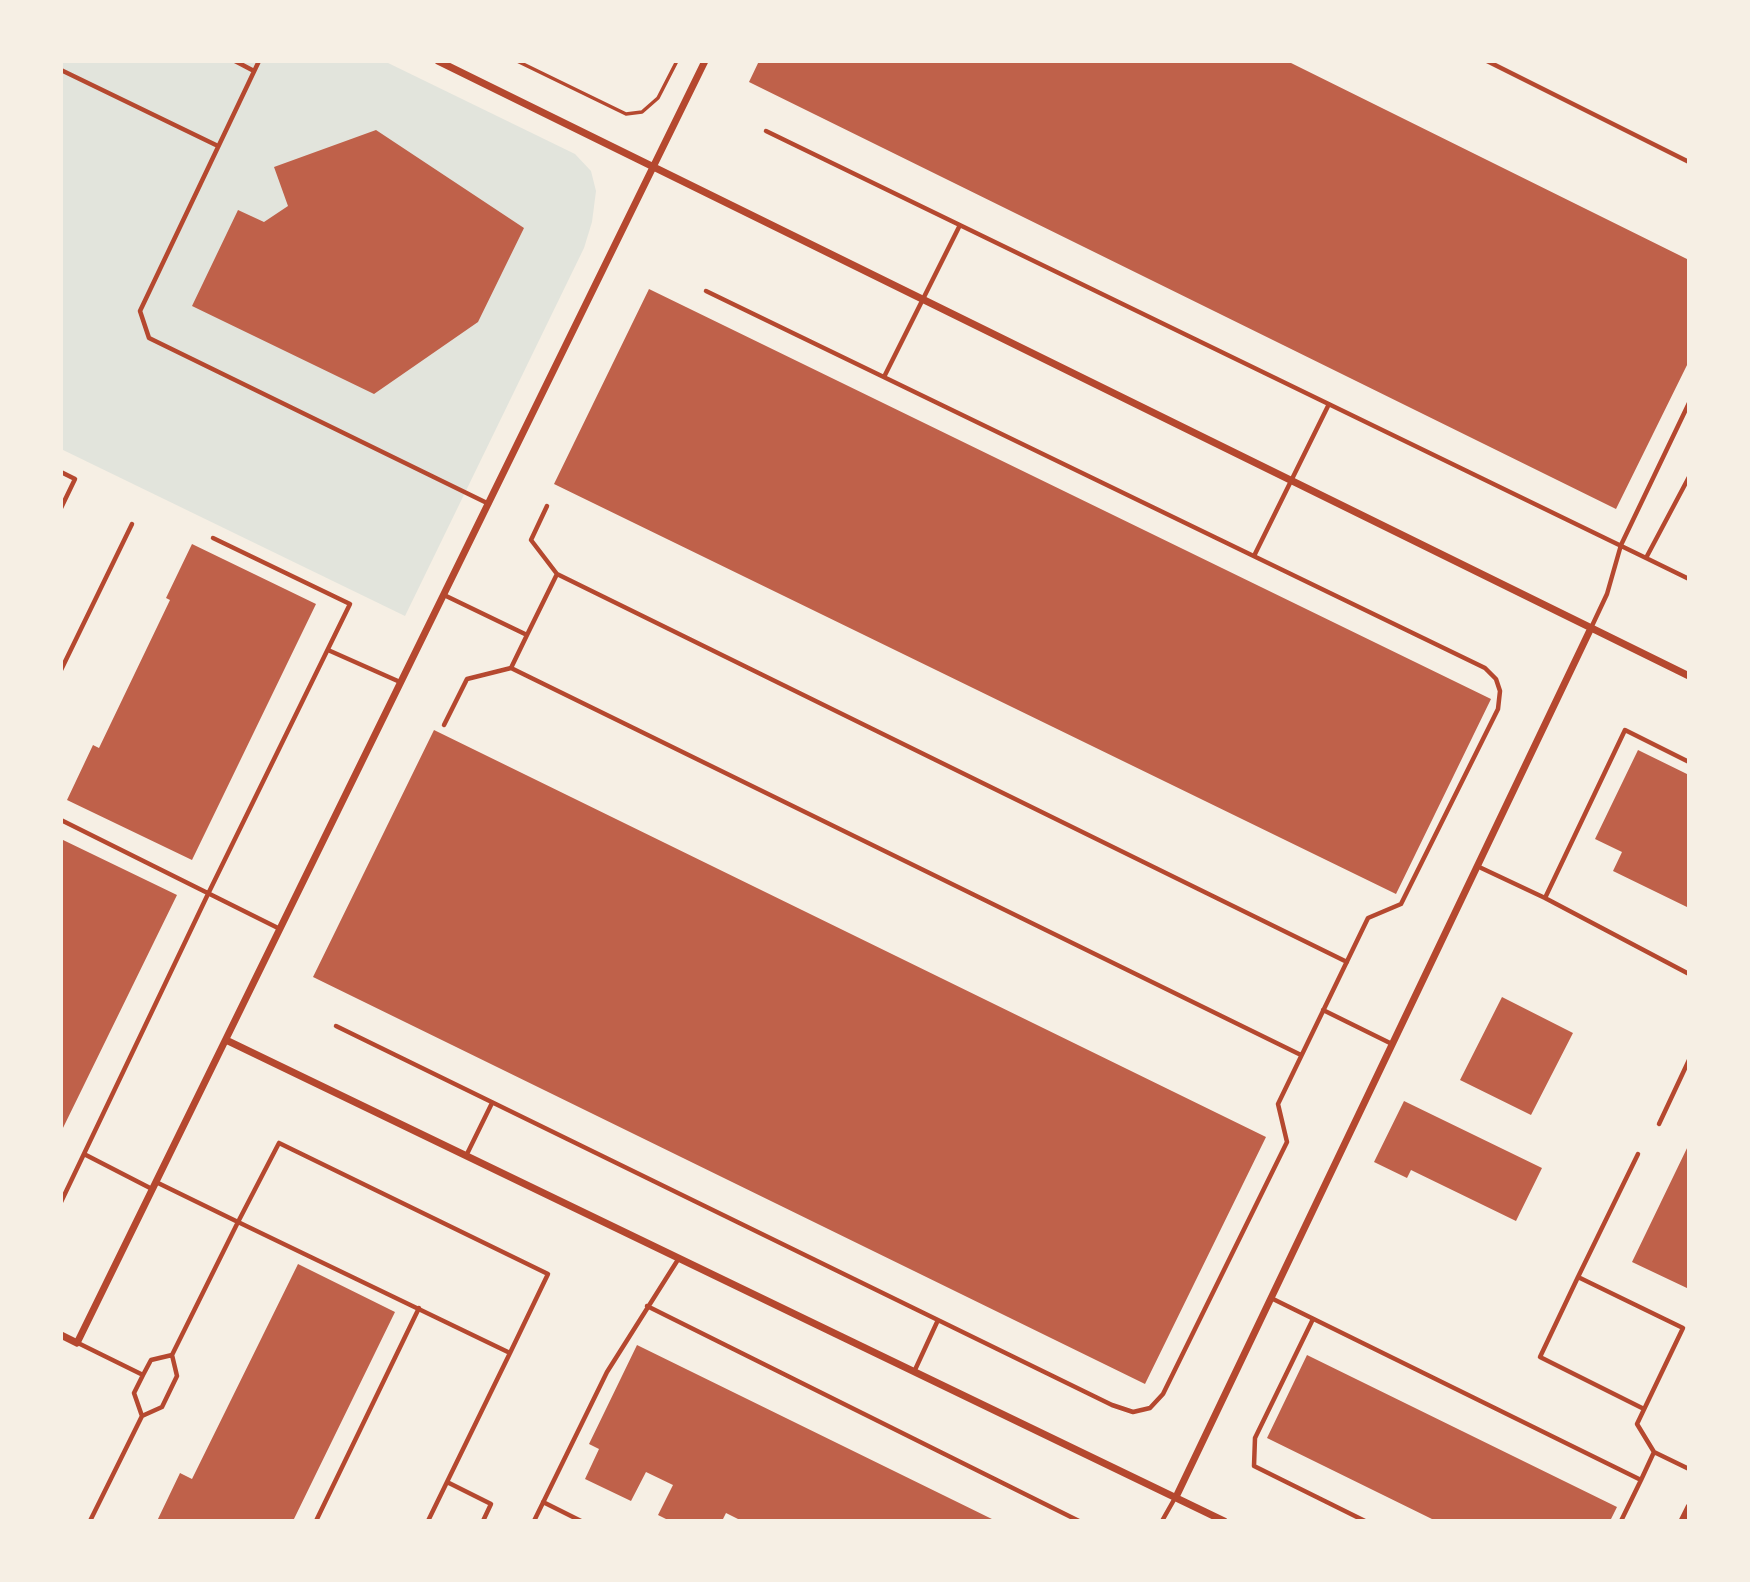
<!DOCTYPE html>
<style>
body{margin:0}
#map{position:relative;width:1750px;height:1582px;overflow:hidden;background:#f6efe4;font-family:"Source Sans 3",sans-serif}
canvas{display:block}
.frame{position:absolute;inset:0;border:63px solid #f6efe4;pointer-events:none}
</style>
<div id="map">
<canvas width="1750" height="1582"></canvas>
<div class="frame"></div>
</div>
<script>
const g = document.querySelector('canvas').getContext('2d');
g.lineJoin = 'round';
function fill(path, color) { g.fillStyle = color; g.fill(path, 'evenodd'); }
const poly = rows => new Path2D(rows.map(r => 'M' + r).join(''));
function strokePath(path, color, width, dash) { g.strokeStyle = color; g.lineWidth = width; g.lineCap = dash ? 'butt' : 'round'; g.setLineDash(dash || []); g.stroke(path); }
fill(poly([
 [61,61,384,61,575,154,591,171,596,191,592,222,584,248,405,616,61,449]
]), '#e2e4dc');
fill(poly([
 [759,61,1287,61,1689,260,1689,361,1616,509,749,82],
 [376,130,524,228,478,322,374,394,192,306,238,210,264,222,288,206,274,167],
 [649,289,1491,699,1396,894,554,484],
 [192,544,316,604,192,860,67,800,93,745,99,748,170,600,166,598],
 [434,730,1266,1137,1145,1384,313,977],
 [1638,750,1689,775,1689,908,1613,871,1622,852,1595,839],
 [61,839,177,895,61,1132],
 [1502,997,1573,1033,1531,1115,1460,1080],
 [1404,1101,1542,1168,1516,1221,1411,1170,1407,1178,1374,1162],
 [1689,1144,1689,1289,1632,1262],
 [298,1264,395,1312,293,1521,157,1521,180,1473,192,1479],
 [637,1345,996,1521,742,1521,726,1513,722,1521,670,1521,658,1515,673,1485,646,1472,631,1501,585,1479,599,1449,589,1444],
 [1307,1355,1617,1507,1610,1521,1436,1521,1267,1438]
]), '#bf614a');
strokePath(poly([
 [517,61,626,114,642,112,658,98,677,61]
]), '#b5482f', 3.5);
strokePath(poly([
 [235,61,254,71],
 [259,61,140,311,149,338,489,504],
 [1487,61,1689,162],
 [61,70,218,146],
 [766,131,1646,558],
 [884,377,960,225],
 [61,472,75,479,61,508],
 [1689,477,1646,558,1689,579],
 [547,506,531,540,557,574],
 [1254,556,1329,404],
 [444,595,527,635],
 [1591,628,1607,594,1621,545,1689,403],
 [328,650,400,682],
 [61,670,132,524],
 [444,725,467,679,511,668],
 [61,820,280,929],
 [1477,866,1545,898,1625,730,1689,762],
 [1545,898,1689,974],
 [1323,1010,1392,1044],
 [336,1026,1112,1405,1133,1412,1150,1408,1163,1394,1287,1142,1278,1104,1368,918,1401,904,1498,709,1500,691,1496,679,1485,668,706,291],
 [1301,1055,511,668,527,635,557,574,1347,962],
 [1659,1124,1689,1060],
 [279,1143,548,1274,510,1353,238,1222,279,1143],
 [84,1154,152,1189],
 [1638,1154,1578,1277,1683,1328,1637,1424,1654,1452],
 [466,1156,492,1103],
 [156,1182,238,1222,172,1355],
 [61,1202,208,894,350,604,213,538],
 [1578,1277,1540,1357,1644,1409],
 [1271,1298,1641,1480,1654,1452,1689,1469],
 [647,1306,1079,1521],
 [1313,1319,1255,1438,1254,1466,1365,1521],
 [78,1343,143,1375,151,1360,172,1355,177,1376,162,1407,142,1416,134,1393,143,1375],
 [914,1372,938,1320],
 [447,1482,510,1353],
 [543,1502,581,1521],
 [90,1521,142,1416],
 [316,1521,419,1308],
 [428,1521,447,1482,491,1504,483,1521],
 [534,1521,607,1372,679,1258],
 [1162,1521,1175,1498],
 [1621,1521,1641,1480]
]), '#b5482f', 4.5);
strokePath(poly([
 [438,61,1689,676],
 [226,1040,1224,1521],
 [61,1335,77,1343,705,61],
 [1176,1497,1591,628],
 [1682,1521,1689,1507]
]), '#b5482f', 7);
</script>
